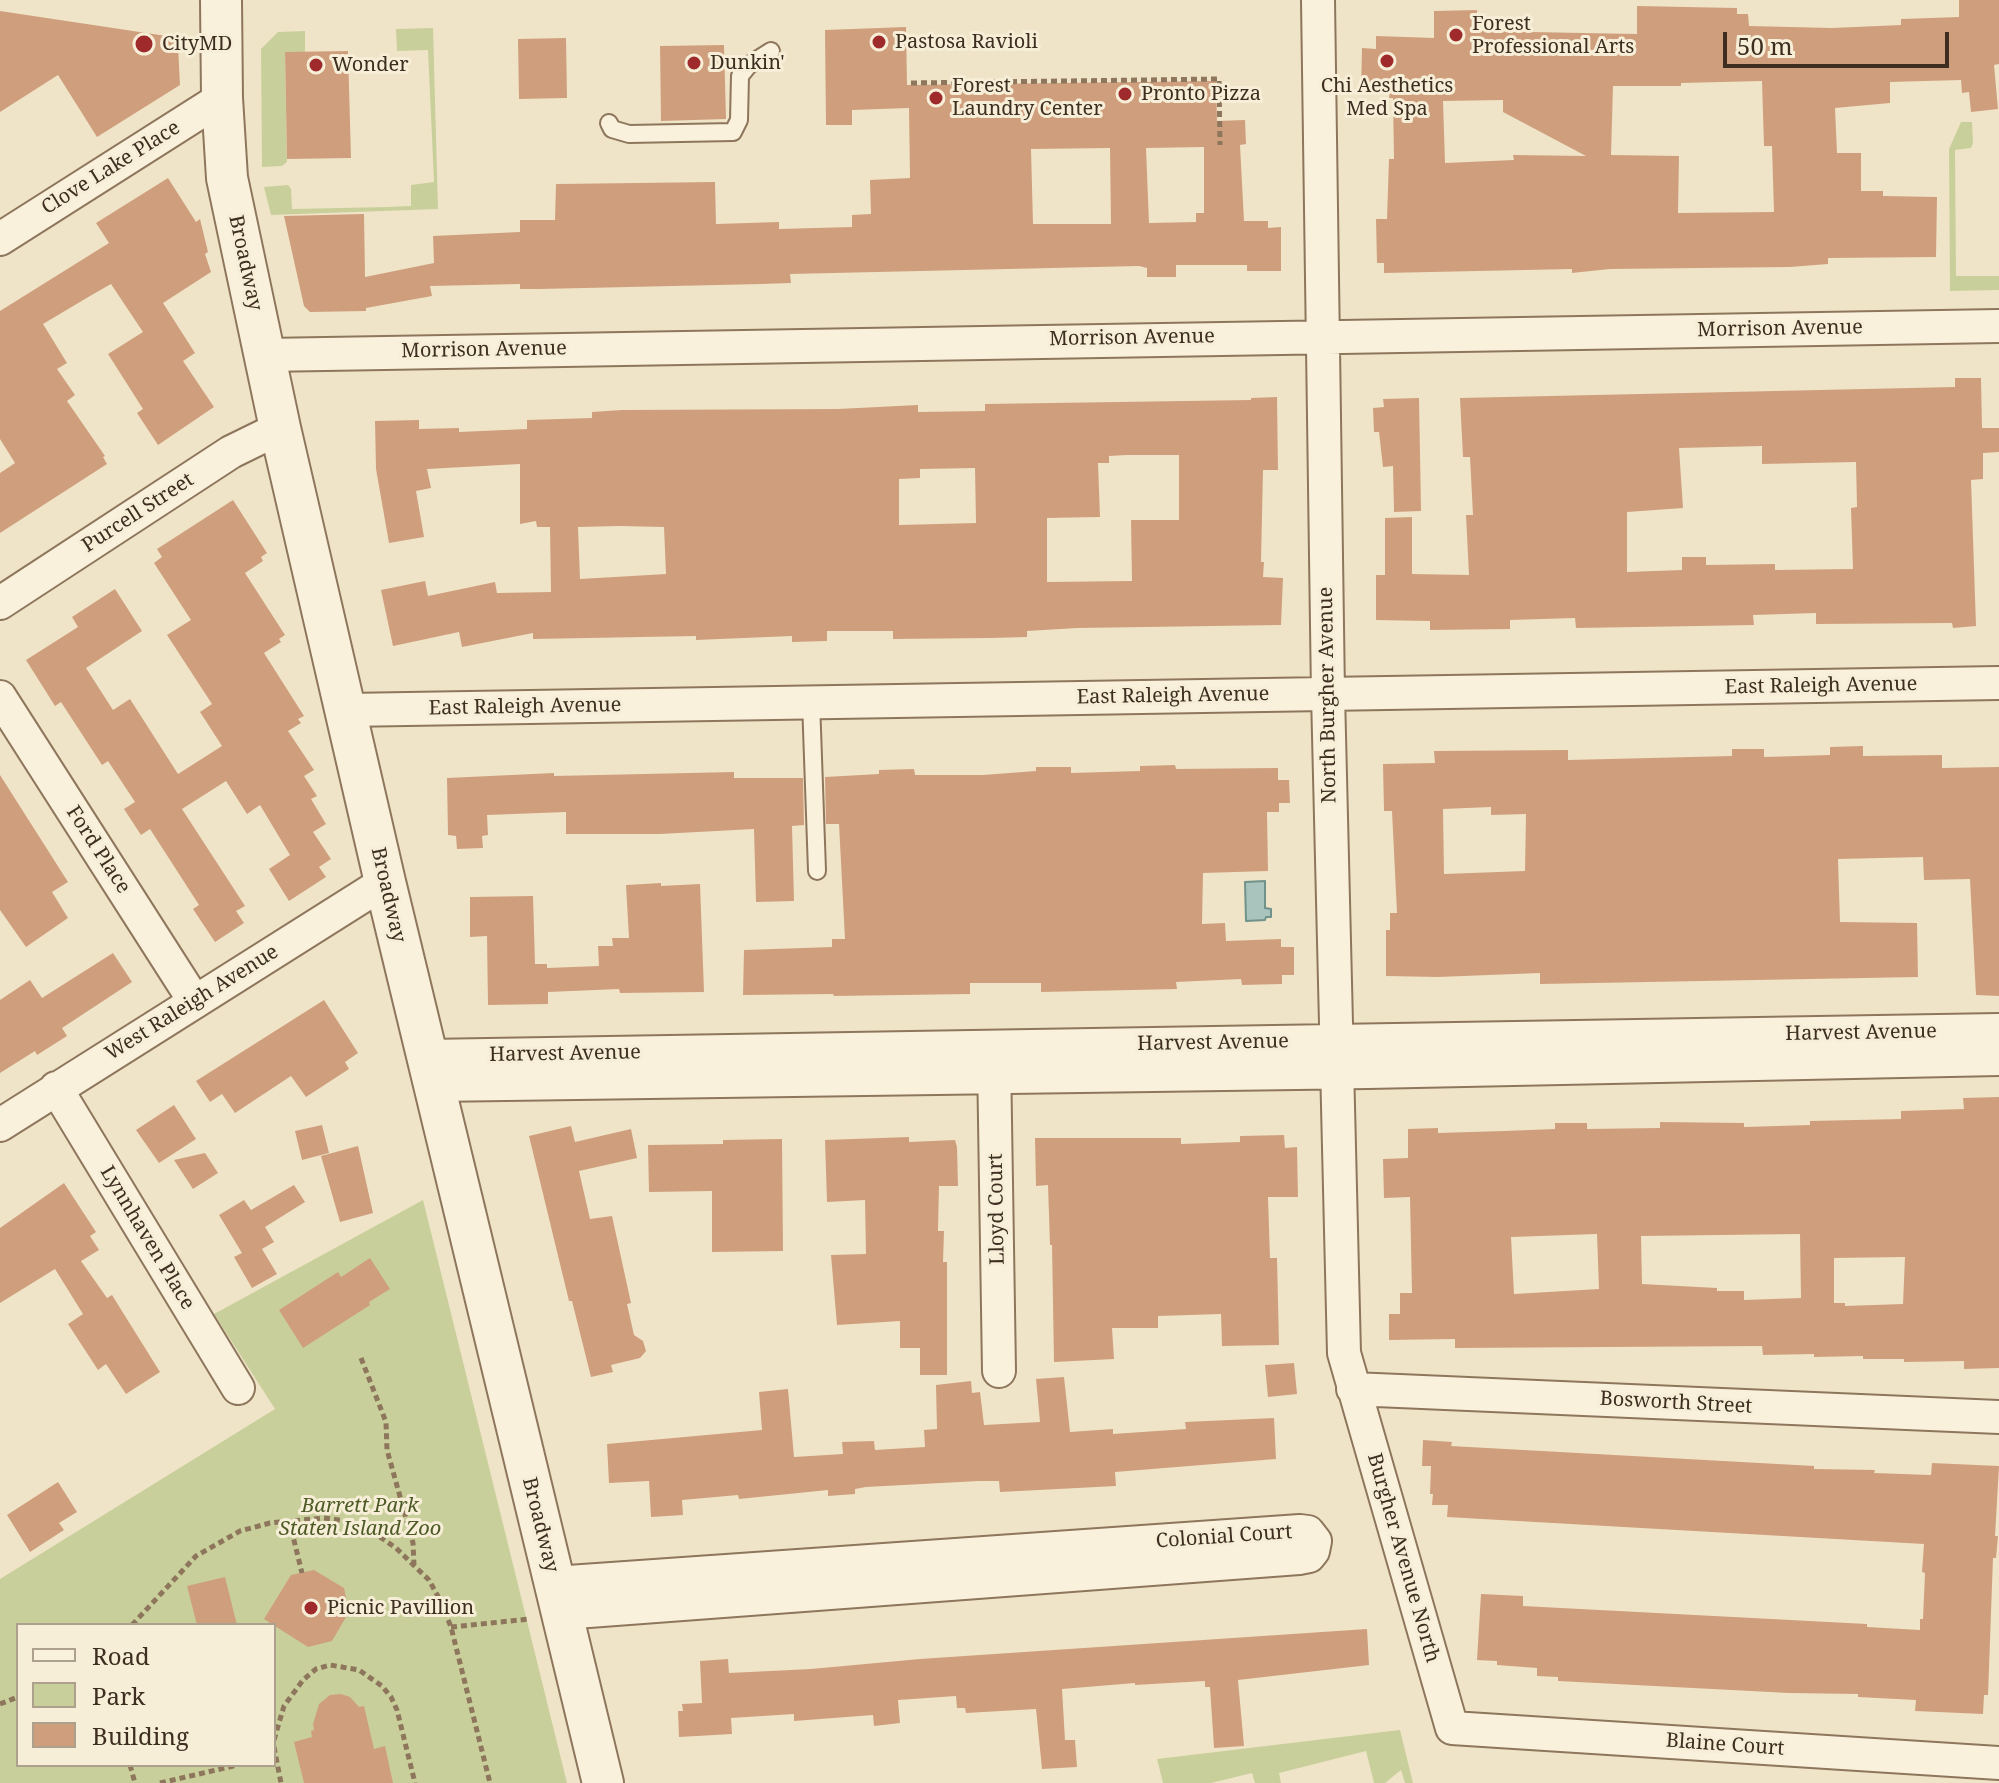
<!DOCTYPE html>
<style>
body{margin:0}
#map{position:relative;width:1999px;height:1783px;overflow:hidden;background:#f0e4c8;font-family:"Noto Serif",serif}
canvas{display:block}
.legend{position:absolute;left:16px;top:1623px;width:260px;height:144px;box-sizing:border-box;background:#f7eed8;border:2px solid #ada18e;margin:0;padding:10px 14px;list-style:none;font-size:24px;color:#3d2e20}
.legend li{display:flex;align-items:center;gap:16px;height:40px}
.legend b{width:40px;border:2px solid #ada18e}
.scale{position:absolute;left:1723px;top:32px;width:226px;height:36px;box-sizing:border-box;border:4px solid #3d2e20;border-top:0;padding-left:10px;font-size:24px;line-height:28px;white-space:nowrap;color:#3d2e20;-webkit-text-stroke:6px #f7eed8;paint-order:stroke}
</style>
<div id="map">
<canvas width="1999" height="1783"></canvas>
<ul class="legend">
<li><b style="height:10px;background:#faf1dc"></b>Road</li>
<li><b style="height:22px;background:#c9cf9b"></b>Park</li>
<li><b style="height:22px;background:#cf9f7d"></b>Building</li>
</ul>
<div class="scale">50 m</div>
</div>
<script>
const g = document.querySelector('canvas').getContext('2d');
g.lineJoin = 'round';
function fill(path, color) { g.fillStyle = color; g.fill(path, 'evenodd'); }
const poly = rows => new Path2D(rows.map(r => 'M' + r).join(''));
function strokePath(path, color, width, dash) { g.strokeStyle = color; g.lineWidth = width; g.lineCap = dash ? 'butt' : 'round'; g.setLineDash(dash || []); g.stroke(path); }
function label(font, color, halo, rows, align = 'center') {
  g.font = font + ' "Noto Serif",serif'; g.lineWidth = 6; g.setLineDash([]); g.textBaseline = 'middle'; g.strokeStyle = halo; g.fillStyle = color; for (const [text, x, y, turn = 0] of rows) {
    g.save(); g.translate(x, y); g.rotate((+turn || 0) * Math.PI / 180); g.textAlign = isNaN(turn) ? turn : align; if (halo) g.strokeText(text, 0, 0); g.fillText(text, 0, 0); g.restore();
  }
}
fill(poly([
 [433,28,438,209,271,215,264,187,288,185,291,189,292,209,387,207,411,206,411,185,434,182,428,50,397,51,396,29],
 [305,31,305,52,285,53,287,162,282,166,262,167,261,49,278,32],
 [1961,122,1972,122,1973,143,1971,148,1955,150,1956,276,1999,276,1999,290,1950,291,1949,149],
 [423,1200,567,1783,0,1783,0,1579,275,1409,214,1314],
 [18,1625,274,1625,274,1765,18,1765],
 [1400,1730,1413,1783,1405,1783,1401,1770,1385,1783,1374,1783,1366,1751,1279,1773,1281,1783,1255,1783,1252,1773,1211,1783,1163,1783,1157,1759]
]), '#c9cf9b');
const water = poly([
 [1265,881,1265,908,1271,909,1271,917,1266,917,1265,920,1246,921,1245,882,1265,881]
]);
fill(water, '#a9c4bc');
strokePath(water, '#6f938a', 2);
fill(poly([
 [1959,0,1999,0,1999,64,1994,65,1998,109,1971,112,1969,92,1962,93,1961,80,1890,82,1890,103,1835,108,1837,153,1861,153,1861,191,1883,191,1883,196,1937,197,1936,257,1828,258,1828,264,1790,267,1610,269,1572,273,1572,269,1384,273,1384,263,1377,263,1376,219,1387,219,1389,159,1394,159,1393,98,1389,98,1390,91,1361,91,1362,48,1376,49,1376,36,1434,38,1434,11,1477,10,1477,31,1637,34,1637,6,1737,8,1737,14,1748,14,1749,26,1832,28,1901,25,1901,19,1959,17],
 [1762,81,1764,146,1772,146,1774,212,1678,213,1679,156,1611,155,1613,86,1681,86,1681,83],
 [1503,100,1503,112,1586,156,1513,155,1514,160,1445,163,1443,101],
 [0,11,173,37,178,46,180,85,97,137,58,75,0,112],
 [906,27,907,85,1216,81,1217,121,1245,120,1246,144,1240,145,1244,221,1268,221,1268,228,1281,227,1281,271,1247,271,1247,265,1176,265,1176,277,1147,277,1147,268,1139,266,790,274,791,283,762,284,540,289,520,289,520,284,430,286,432,296,366,308,366,311,310,312,304,306,284,216,364,214,365,277,434,263,433,236,520,232,520,220,555,220,556,184,715,182,716,224,779,222,779,229,852,227,852,215,871,214,870,180,910,178,909,108,852,110,852,125,826,125,825,30],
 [1204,147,1204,213,1196,213,1196,222,1149,223,1146,148],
 [1110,148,1111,224,1033,224,1031,149],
 [566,38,567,98,519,99,518,39],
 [724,45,726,119,661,121,660,46],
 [348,51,351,158,287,159,285,52],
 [168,178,196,222,200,219,208,252,205,254,211,272,163,303,195,353,183,361,214,407,158,445,137,413,143,409,108,354,143,332,111,284,90,296,43,324,67,363,57,369,75,395,67,401,105,456,103,457,107,464,0,533,0,473,15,463,0,439,0,311,109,243,96,223],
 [1955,378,1981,378,1982,428,1999,428,1999,452,1983,453,1983,479,1971,480,1976,626,1953,628,1952,623,1816,624,1816,613,1753,615,1754,625,1698,626,1576,628,1575,618,1510,620,1510,629,1430,630,1430,621,1376,620,1376,575,1385,575,1385,518,1412,517,1412,574,1469,575,1466,515,1473,515,1470,457,1463,457,1460,398,1955,387],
 [1762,446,1762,464,1856,462,1857,507,1851,508,1853,569,1775,570,1775,564,1706,565,1706,557,1682,557,1682,570,1627,572,1627,512,1683,508,1679,448],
 [1277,397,1278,470,1263,470,1261,562,1264,562,1263,577,1283,578,1281,625,1077,628,1027,631,1027,637,990,638,893,639,893,631,827,631,827,641,792,642,792,636,696,640,696,636,533,639,533,633,462,647,459,632,393,646,381,590,425,581,428,596,495,582,497,593,551,592,550,527,537,527,536,521,520,524,520,464,427,469,431,488,416,491,424,537,389,543,376,469,375,421,419,420,419,429,459,428,459,432,527,429,527,420,592,418,592,412,622,410,838,409,918,405,918,412,985,411,985,404,1251,400,1251,398],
 [1126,455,1179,455,1179,520,1131,520,1132,581,1047,582,1047,518,1100,517,1098,463,1109,463,1109,456],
 [975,468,976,523,899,525,899,479,920,478,920,469],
 [619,526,664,527,666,574,580,579,578,527],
 [1419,398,1421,511,1394,512,1393,466,1383,467,1379,432,1374,432,1373,408,1384,407,1383,399],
 [233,500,267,553,261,557,263,561,245,573,285,635,279,639,281,642,264,653,304,716,298,719,301,723,288,731,314,770,304,776,317,796,311,799,326,824,313,832,331,859,319,867,326,877,289,901,269,869,290,855,260,805,247,814,226,781,182,809,245,906,236,911,244,923,215,942,193,909,199,905,150,829,141,835,124,809,135,802,108,761,102,765,61,702,55,706,26,660,78,627,72,617,115,589,142,631,86,668,113,710,130,699,178,774,222,746,200,712,212,704,167,635,191,620,154,563,162,557,157,549],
 [1863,746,1863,756,1942,755,1942,768,1999,767,1999,996,1976,995,1970,879,1924,880,1923,857,1838,859,1840,922,1917,923,1918,977,1540,984,1540,973,1438,977,1386,976,1386,930,1390,930,1390,913,1397,913,1392,811,1384,811,1383,764,1435,763,1434,751,1568,750,1568,760,1732,756,1732,749,1764,749,1764,757,1830,755,1830,747],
 [1491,807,1491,815,1526,814,1525,871,1444,874,1443,809],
 [1175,765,1176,769,1278,768,1278,780,1289,780,1290,803,1279,803,1279,812,1267,812,1268,871,1203,873,1202,924,1225,923,1226,941,1281,939,1281,947,1294,947,1294,975,1282,975,1282,984,1242,985,1241,979,1176,982,1177,989,1041,992,1041,983,970,983,970,994,834,996,833,994,743,995,744,950,832,947,832,939,845,939,839,824,826,824,825,777,879,774,879,770,914,769,915,775,983,775,1036,771,1036,767,1071,767,1071,773,1140,771,1140,766],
 [734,772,734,778,803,778,804,825,792,826,794,901,756,902,754,829,660,834,566,834,566,812,487,815,488,835,482,836,483,848,457,849,456,836,448,835,447,778,554,773,554,776],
 [0,775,68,882,52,892,68,918,26,947,0,910],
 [661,883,661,886,700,884,704,992,620,993,619,989,548,992,548,1004,488,1005,487,936,470,937,470,897,533,896,535,964,547,964,547,968,599,966,598,946,613,946,612,938,629,938,626,885],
 [113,953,132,982,62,1028,67,1036,37,1055,35,1051,0,1073,0,1000,30,980,42,998],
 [324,1000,358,1053,345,1062,349,1069,306,1097,291,1076,235,1113,222,1094,210,1102,196,1081],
 [1999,1097,1999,1368,1964,1369,1964,1361,1904,1362,1904,1359,1863,1359,1863,1356,1814,1357,1814,1354,1763,1355,1762,1346,1455,1348,1455,1339,1389,1340,1389,1314,1400,1314,1400,1293,1412,1293,1410,1197,1384,1198,1383,1159,1408,1158,1408,1129,1438,1128,1438,1133,1504,1131,1555,1129,1555,1123,1587,1123,1587,1129,1660,1128,1660,1122,1744,1123,1744,1127,1810,1125,1810,1121,1901,1119,1901,1111,1964,1109,1963,1098],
 [1597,1234,1599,1289,1514,1294,1511,1237],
 [1800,1234,1801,1298,1744,1300,1744,1291,1717,1291,1717,1288,1642,1284,1641,1236],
 [1905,1257,1903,1304,1845,1306,1845,1303,1834,1303,1834,1258],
 [174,1105,196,1139,159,1163,136,1130],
 [322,1125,329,1153,302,1160,295,1131],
 [571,1126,575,1142,631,1129,637,1158,579,1171,590,1219,612,1216,631,1303,627,1304,634,1335,643,1341,646,1351,640,1358,611,1365,613,1372,591,1377,572,1301,569,1301,529,1136],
 [1284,1135,1285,1148,1297,1147,1298,1197,1268,1197,1270,1258,1277,1258,1279,1345,1222,1346,1221,1314,1158,1316,1158,1328,1112,1328,1114,1359,1054,1362,1052,1245,1050,1245,1048,1185,1036,1186,1035,1138,1181,1138,1181,1144,1240,1142,1240,1136],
 [909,1137,909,1142,955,1140,957,1147,958,1186,939,1186,938,1231,944,1231,943,1262,947,1262,947,1375,920,1375,920,1348,900,1348,900,1321,837,1325,831,1255,866,1254,865,1200,827,1202,825,1140],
 [782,1139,783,1251,712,1252,712,1191,649,1192,648,1145,723,1144,723,1140],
 [358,1146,373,1213,340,1222,321,1156],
 [205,1153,218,1173,193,1189,174,1160],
 [64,1183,96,1232,90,1236,99,1250,81,1261,107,1298,112,1295,160,1372,126,1394,106,1364,98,1370,68,1324,83,1314,55,1269,0,1303,0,1228],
 [294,1185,305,1202,265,1227,274,1242,262,1249,277,1274,252,1288,234,1257,242,1253,219,1215,244,1200,251,1210],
 [370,1258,390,1289,369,1302,370,1305,303,1348,279,1310,338,1272,341,1277],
 [1294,1363,1297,1394,1268,1397,1265,1365],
 [1064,1377,1070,1432,1113,1429,1113,1434,1186,1429,1185,1422,1274,1418,1276,1459,1115,1472,1116,1486,1000,1492,999,1481,979,1481,866,1487,855,1489,855,1494,828,1496,828,1490,739,1499,738,1495,682,1500,683,1515,651,1517,649,1481,609,1483,607,1444,762,1430,759,1392,788,1389,794,1457,843,1454,842,1442,874,1441,875,1450,925,1447,924,1430,937,1429,936,1385,971,1381,972,1393,980,1392,984,1425,1040,1422,1036,1379],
 [1423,1440,1452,1442,1451,1446,1814,1466,1814,1469,1875,1470,1874,1473,1931,1475,1932,1463,1999,1466,1995,1536,1998,1536,1996,1558,1993,1558,1988,1695,1984,1695,1983,1714,1915,1711,1916,1700,1858,1697,1858,1694,1789,1693,1558,1681,1558,1677,1537,1676,1537,1668,1497,1665,1497,1661,1477,1660,1481,1594,1523,1596,1523,1606,1867,1624,1867,1627,1920,1630,1920,1619,1923,1619,1925,1573,1922,1572,1924,1544,1447,1517,1448,1505,1432,1505,1433,1494,1430,1494,1431,1466,1422,1466],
 [58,1482,77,1512,59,1523,64,1530,30,1552,7,1515],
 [314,1570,344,1588,349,1612,332,1641,308,1647,264,1619,291,1575],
 [225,1577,237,1625,197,1625,187,1586],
 [1367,1629,1369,1665,1238,1680,1244,1746,1214,1748,1210,1687,1205,1687,1205,1681,1135,1685,1135,1683,1062,1689,1065,1740,1075,1740,1077,1767,1042,1769,1036,1709,966,1713,965,1708,957,1708,956,1696,898,1700,900,1723,874,1726,873,1715,794,1721,794,1714,731,1718,732,1734,679,1737,678,1711,683,1711,682,1704,702,1703,700,1661,728,1659,729,1673,811,1669,920,1659],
 [341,1694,350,1697,359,1707,364,1706,374,1749,385,1746,393,1783,304,1783,294,1742,312,1737,311,1731,314,1730,313,1724,319,1704,330,1695]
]), '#cf9f7d');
const service = poly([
 [609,123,612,129,629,134,733,132,739,120,740,76,749,65,771,51],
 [811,701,817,871]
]);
const minor = poly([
 [1318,0,1328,694,1344,1353,1452,1728,1999,1763],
 [0,239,222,98],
 [265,355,1999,326],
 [0,603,231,452,280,428],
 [0,697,195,1002],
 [346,710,1999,683],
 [427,1056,1999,1030],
 [994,1058,999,1371],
 [434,1085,1368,1072,1999,1059],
 [56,1088,238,1388],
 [0,1125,385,882],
 [1353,1389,1999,1417],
 [554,1583,1300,1531,1308,1532,1315,1541,1313,1551,1309,1556,1299,1558,562,1613]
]);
const tertiary = poly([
 [221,0,222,98,227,178,280,428,385,882,603,1783]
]);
strokePath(service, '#8d765c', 20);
strokePath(minor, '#8d765c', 36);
strokePath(tertiary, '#8d765c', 44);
strokePath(poly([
 [911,83,1219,79,1220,145],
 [361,1358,386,1422,387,1450,413,1543,414,1565],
 [289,1520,302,1573],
 [132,1625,196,1556,240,1531,270,1523,324,1518,346,1521,367,1528,396,1548,429,1580,440,1600,451,1627,490,1783],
 [451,1627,530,1619],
 [0,1704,18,1697],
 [274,1740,284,1706,303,1680,316,1669,330,1665,359,1670,382,1686,391,1697,397,1710,415,1783],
 [274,1747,281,1783],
 [130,1765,135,1783],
 [160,1783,238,1765]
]), '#8d765c', 5, [6, 4]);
strokePath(service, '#faf1dc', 16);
strokePath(minor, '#faf1dc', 32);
strokePath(tertiary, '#faf1dc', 40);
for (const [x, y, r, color] of [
 [1456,35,8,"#9e2a2b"],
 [879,42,8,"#9e2a2b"],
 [144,44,10,"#9e2a2b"],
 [1387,61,8,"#9e2a2b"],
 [694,63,8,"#9e2a2b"],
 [316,65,8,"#9e2a2b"],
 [1125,94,8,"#9e2a2b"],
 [936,98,8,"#9e2a2b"],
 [311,1608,8,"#9e2a2b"]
]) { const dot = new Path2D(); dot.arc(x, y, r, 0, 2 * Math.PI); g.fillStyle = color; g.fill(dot); strokePath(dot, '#f7eed8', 3); }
label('20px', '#3d2e20', '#f7eed8', [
 ["Forest",1472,24],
 ["Professional Arts",1472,47],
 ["Pastosa Ravioli",895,42],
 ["CityMD",162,44],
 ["Dunkin'",710,63],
 ["Wonder",332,65],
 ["Forest",952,86],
 ["Laundry Center",952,109],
 ["Chi Aesthetics",1387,86,"center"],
 ["Med Spa",1387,109,"center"],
 ["Pronto Pizza",1141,94],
 ["Picnic Pavillion",327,1608]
], 'left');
label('20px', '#3d2e20', '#f7eed8', [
 ["Clove Lake Place",111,168,-32],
 ["Broadway",245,263,78],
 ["Morrison Avenue",1780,329,-1],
 ["Morrison Avenue",1132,338,-1],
 ["Morrison Avenue",484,350,-1],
 ["Purcell Street",138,513,-33],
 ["East Raleigh Avenue",1821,686,-1],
 ["North Burgher Avenue",1328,695,-91],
 ["East Raleigh Avenue",1173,696,-1],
 ["East Raleigh Avenue",525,707,-1],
 ["Ford Place",98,850,57],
 ["Broadway",388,895,77],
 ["West Raleigh Avenue",192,1003,-32],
 ["Harvest Avenue",1861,1033,-1],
 ["Harvest Avenue",1213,1043,-1],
 ["Harvest Avenue",565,1054,-1],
 ["Lloyd Court",997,1209,-91],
 ["Lynnhaven Place",147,1238,59],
 ["Bosworth Street",1676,1403,3],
 ["Broadway",540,1525,76],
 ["Colonial Court",1224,1537,-4],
 ["Burgher Avenue North",1403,1558,74],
 ["Blaine Court",1725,1745,4]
]);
label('italic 20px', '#4d5a26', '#f7eed8', [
 ["Barrett Park",360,1506],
 ["Staten Island Zoo",360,1529]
]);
</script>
